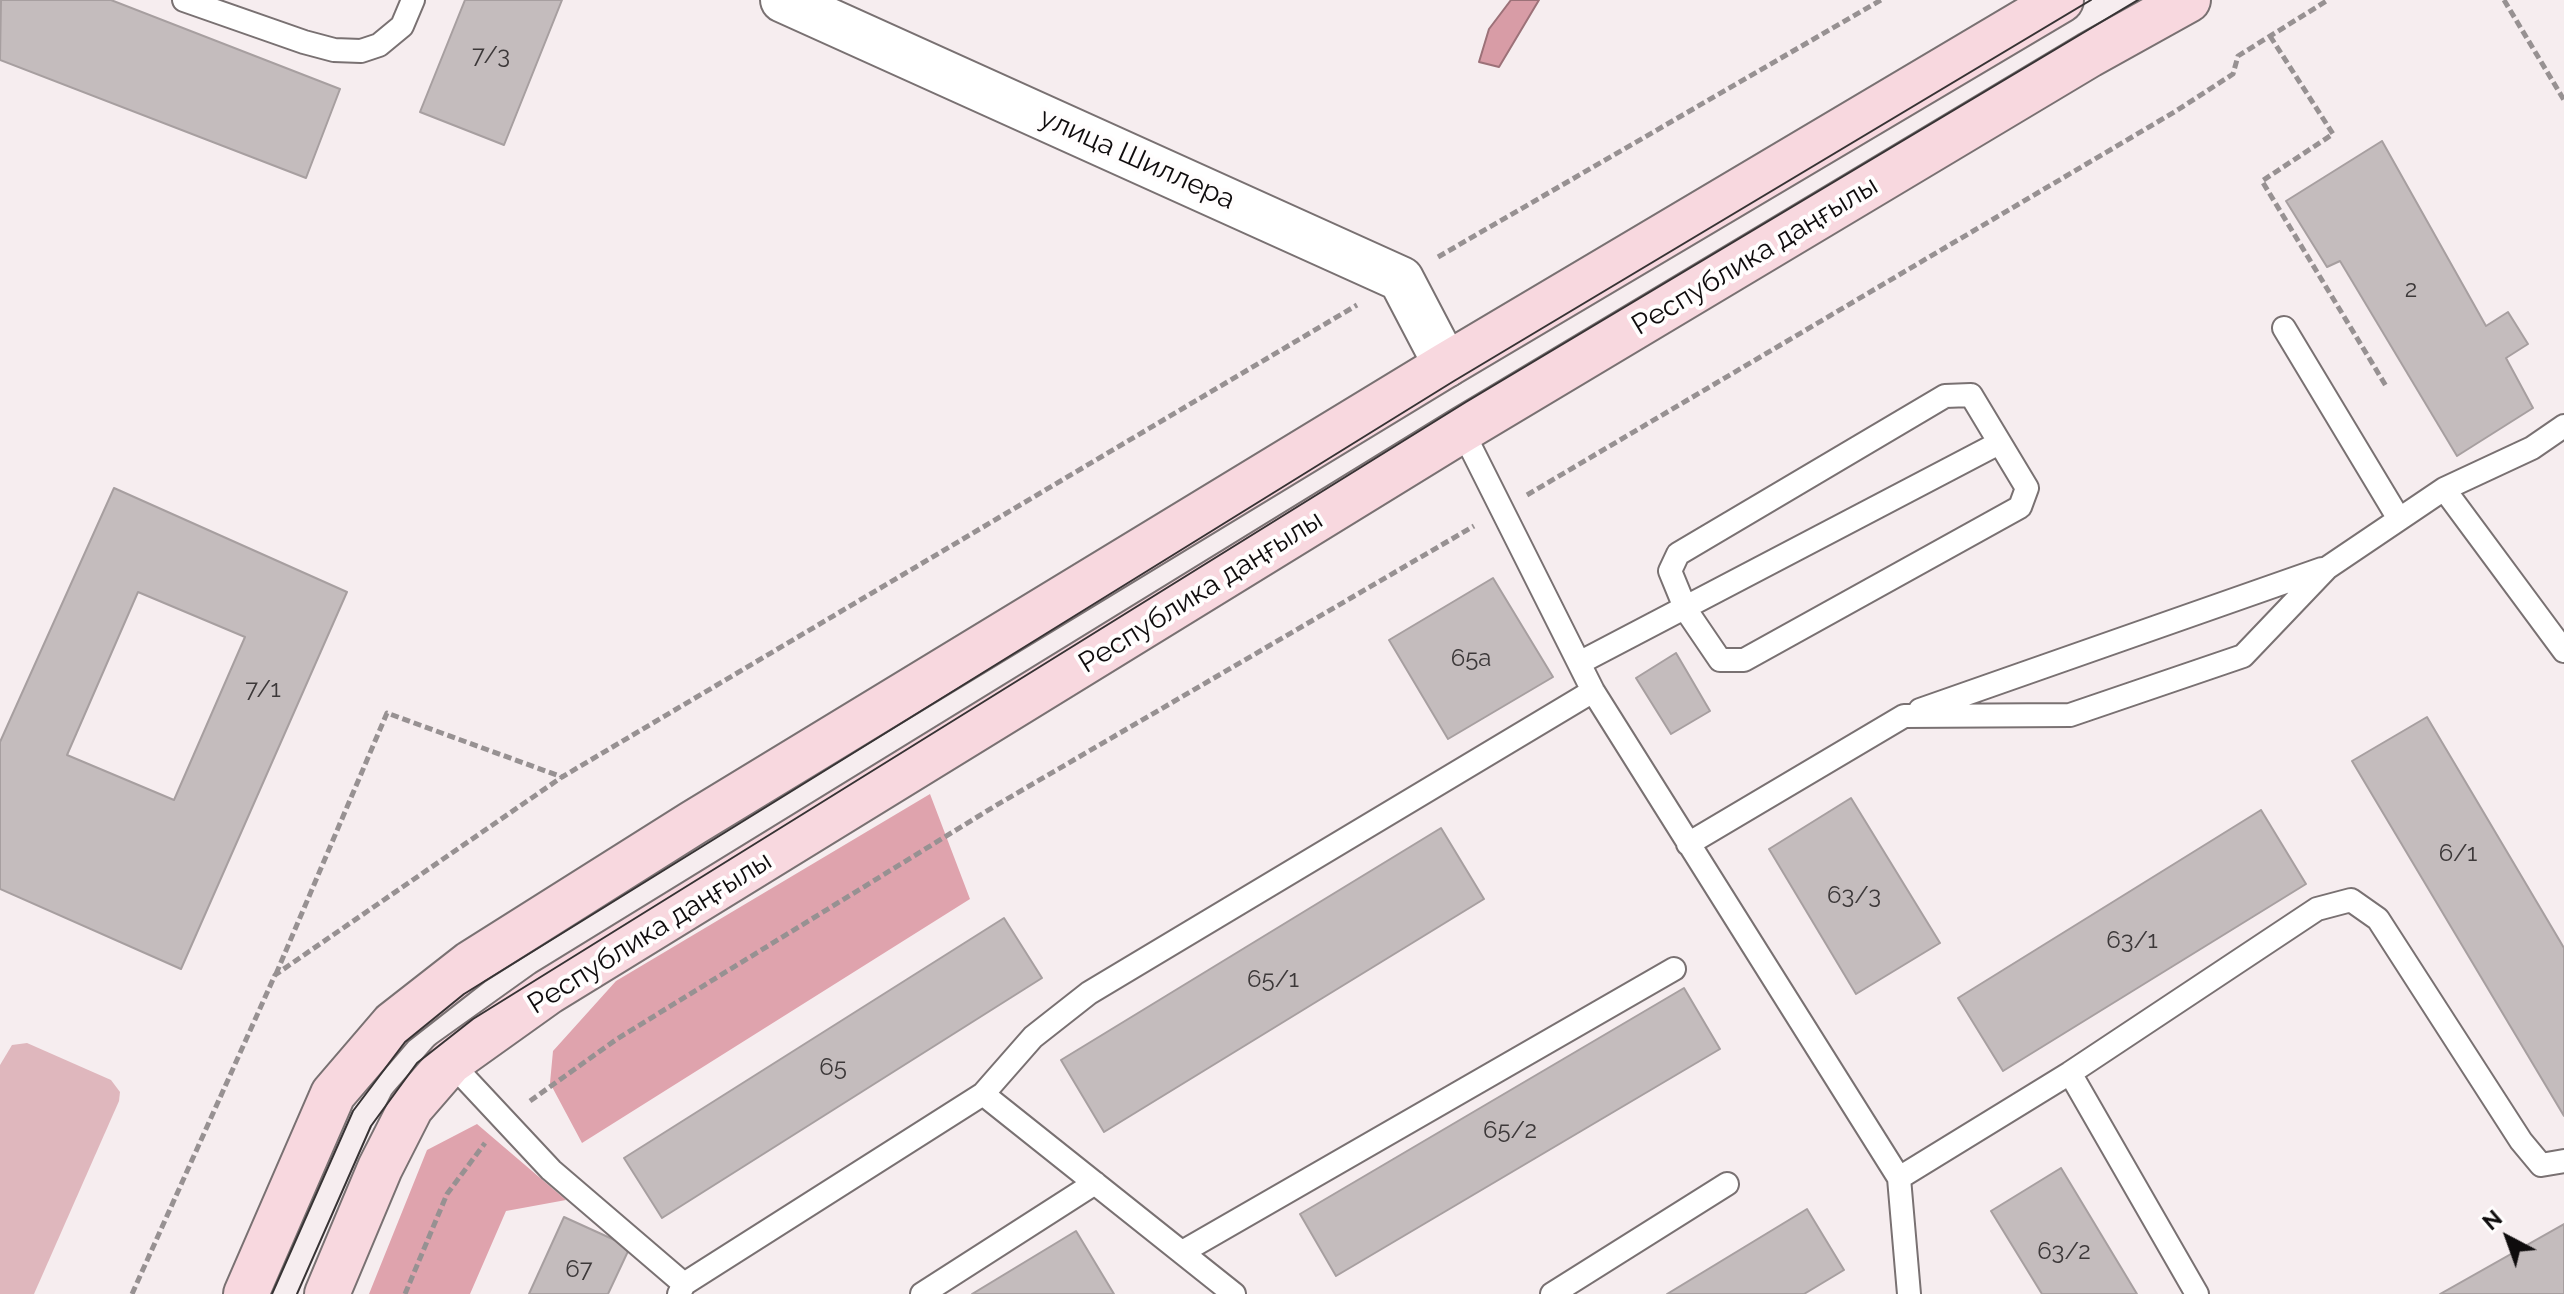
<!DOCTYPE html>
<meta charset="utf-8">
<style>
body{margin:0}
#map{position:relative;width:2564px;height:1294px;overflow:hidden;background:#f6edef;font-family:Raleway,sans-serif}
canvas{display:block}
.north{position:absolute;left:2468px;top:1198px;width:80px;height:80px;-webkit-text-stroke:6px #fffdfd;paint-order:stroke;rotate:319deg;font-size:22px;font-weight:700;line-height:32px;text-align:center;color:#0f0c0d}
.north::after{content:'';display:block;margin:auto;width:28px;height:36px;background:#0f0c0d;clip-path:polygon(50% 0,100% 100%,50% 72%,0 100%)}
</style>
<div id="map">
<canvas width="2564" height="1294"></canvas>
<div class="north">N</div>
</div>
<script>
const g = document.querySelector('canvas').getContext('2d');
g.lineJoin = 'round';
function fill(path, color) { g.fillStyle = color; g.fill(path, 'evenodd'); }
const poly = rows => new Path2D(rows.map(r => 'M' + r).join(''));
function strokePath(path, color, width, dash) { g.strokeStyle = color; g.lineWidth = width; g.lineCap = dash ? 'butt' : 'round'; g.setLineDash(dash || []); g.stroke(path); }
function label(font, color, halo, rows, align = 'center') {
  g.font = font + ' Raleway,sans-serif'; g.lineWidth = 8; g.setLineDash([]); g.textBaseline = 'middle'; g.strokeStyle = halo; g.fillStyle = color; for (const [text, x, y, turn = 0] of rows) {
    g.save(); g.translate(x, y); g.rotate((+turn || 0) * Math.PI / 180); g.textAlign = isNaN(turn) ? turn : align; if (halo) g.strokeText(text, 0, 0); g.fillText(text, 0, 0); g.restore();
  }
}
fill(poly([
 [27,1043,111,1080,120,1092,119,1101,34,1294,0,1294,0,1065,12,1045]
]), '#dfb7bd');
fill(poly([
 [930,794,970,899,582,1143,550,1083,553,1051,616,981],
 [477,1124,566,1200,506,1211,470,1294,369,1294,427,1150]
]), '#dfa3ad');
const water = poly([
 [1511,0,1539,0,1499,67,1479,62,1489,29,1511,0]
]);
fill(water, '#d89ca6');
strokePath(water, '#9c7178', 2);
const building = poly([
 [1,0,111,0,340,89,306,178,0,60,1,0],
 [465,0,562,0,504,145,420,112,465,0],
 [2382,141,2486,326,2508,312,2528,344,2506,358,2533,408,2457,456,2340,261,2327,267,2286,201,2382,141],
 [114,488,347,592,181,969,0,889,0,742,114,488],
 [138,592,245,637,174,800,67,755,138,592],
 [1493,578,1553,677,1448,739,1389,640,1493,578],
 [1676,653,1710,711,1671,734,1636,678,1676,653],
 [2427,717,2564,948,2564,1116,2352,761,2427,717],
 [1851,798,1940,943,1856,994,1769,849,1851,798],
 [2261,810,2306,884,2003,1071,1958,998,2261,810],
 [1441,828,1484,899,1104,1132,1061,1060,1441,828],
 [1004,918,1042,978,662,1218,624,1158,1004,918],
 [1684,988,1720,1049,1336,1276,1300,1214,1684,988],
 [2061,1168,2137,1294,2042,1294,1991,1211,2061,1168],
 [1807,1209,1844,1270,1804,1294,1667,1294,1807,1209],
 [564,1217,630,1247,608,1294,529,1294,564,1217],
 [2564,1224,2564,1294,2440,1294,2564,1224],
 [1076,1231,1114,1294,972,1294,1076,1231]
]);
fill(building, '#c4bcbd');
strokePath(building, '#a79fa0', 2);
const service = poly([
 [184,0,304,42,334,50,361,51,379,45,402,26,413,0],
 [2284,328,2399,519],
 [1971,395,2027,488,2020,507,1744,660,1720,660,1686,610,1670,571,1678,554,1945,396,1971,395],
 [1462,430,1593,691,1899,1178,1909,1294],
 [2444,489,2564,651],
 [1579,663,1999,443],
 [1920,710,2322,569],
 [1688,844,1904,716,2070,715,2243,656,2327,568,2444,489,2532,448,2564,426],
 [450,1062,551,1170,684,1284,679,1294],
 [983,1094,1234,1294],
 [1899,1178,2070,1073],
 [1184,1251,1674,969],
 [684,1284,983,1094,1033,1037,1089,993,1593,691],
 [922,1294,1095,1183],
 [1552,1294,1727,1184],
 [2197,1294,2070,1073,2317,909,2351,900,2378,919,2521,1141,2541,1165,2564,1161]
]);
const minor = poly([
 [783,0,1401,279,1446,365]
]);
const secondary = poly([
 [246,1294,333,1094,393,1024,471,963,693,823,1446,365,2061,0],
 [327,1294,380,1168,411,1107,450,1062,548,992,1462,430,2089,55,2188,0]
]);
strokePath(service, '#797172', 26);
strokePath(minor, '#797172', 48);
strokePath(secondary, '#797172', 48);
strokePath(poly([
 [2504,0,2564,100],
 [2270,36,2333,134,2262,181,2386,386],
 [1438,257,1881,0],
 [1527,495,2176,111,2233,74,2238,56,2328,0],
 [276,974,387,713,562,777],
 [530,1101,617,1039,995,806,1474,526],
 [132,1294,275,975,562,777,1357,305],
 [405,1294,447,1194,485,1143]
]), '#979192', 5, [8, 4]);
strokePath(service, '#fff', 22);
strokePath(minor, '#fff', 44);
strokePath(secondary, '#f8d8df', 44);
strokePath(poly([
 [272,1294,353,1111,405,1042,464,994,1454,381,2091,0],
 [297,1294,371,1126,417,1063,473,1019,1466,402,2138,0]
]), '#373334', 2);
label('24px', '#3c3839', null, [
 ["7/3",491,56],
 ["2",2411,290],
 ["65а",1471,659],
 ["7/1",263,690],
 ["6/1",2458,854],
 ["63/3",1854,896],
 ["63/1",2132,941],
 ["65/1",1273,980],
 ["65",833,1068],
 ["65/2",1510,1131],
 ["63/2",2064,1252],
 ["67",579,1270]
]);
label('28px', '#0f0c0d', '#fffdfd', [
 ["улица Шиллера",1137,159,24],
 ["Республика даңғылы",1755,256,-31],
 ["Республика даңғылы",1201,592,-32],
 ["Республика даңғылы",650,933,-32]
]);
</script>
